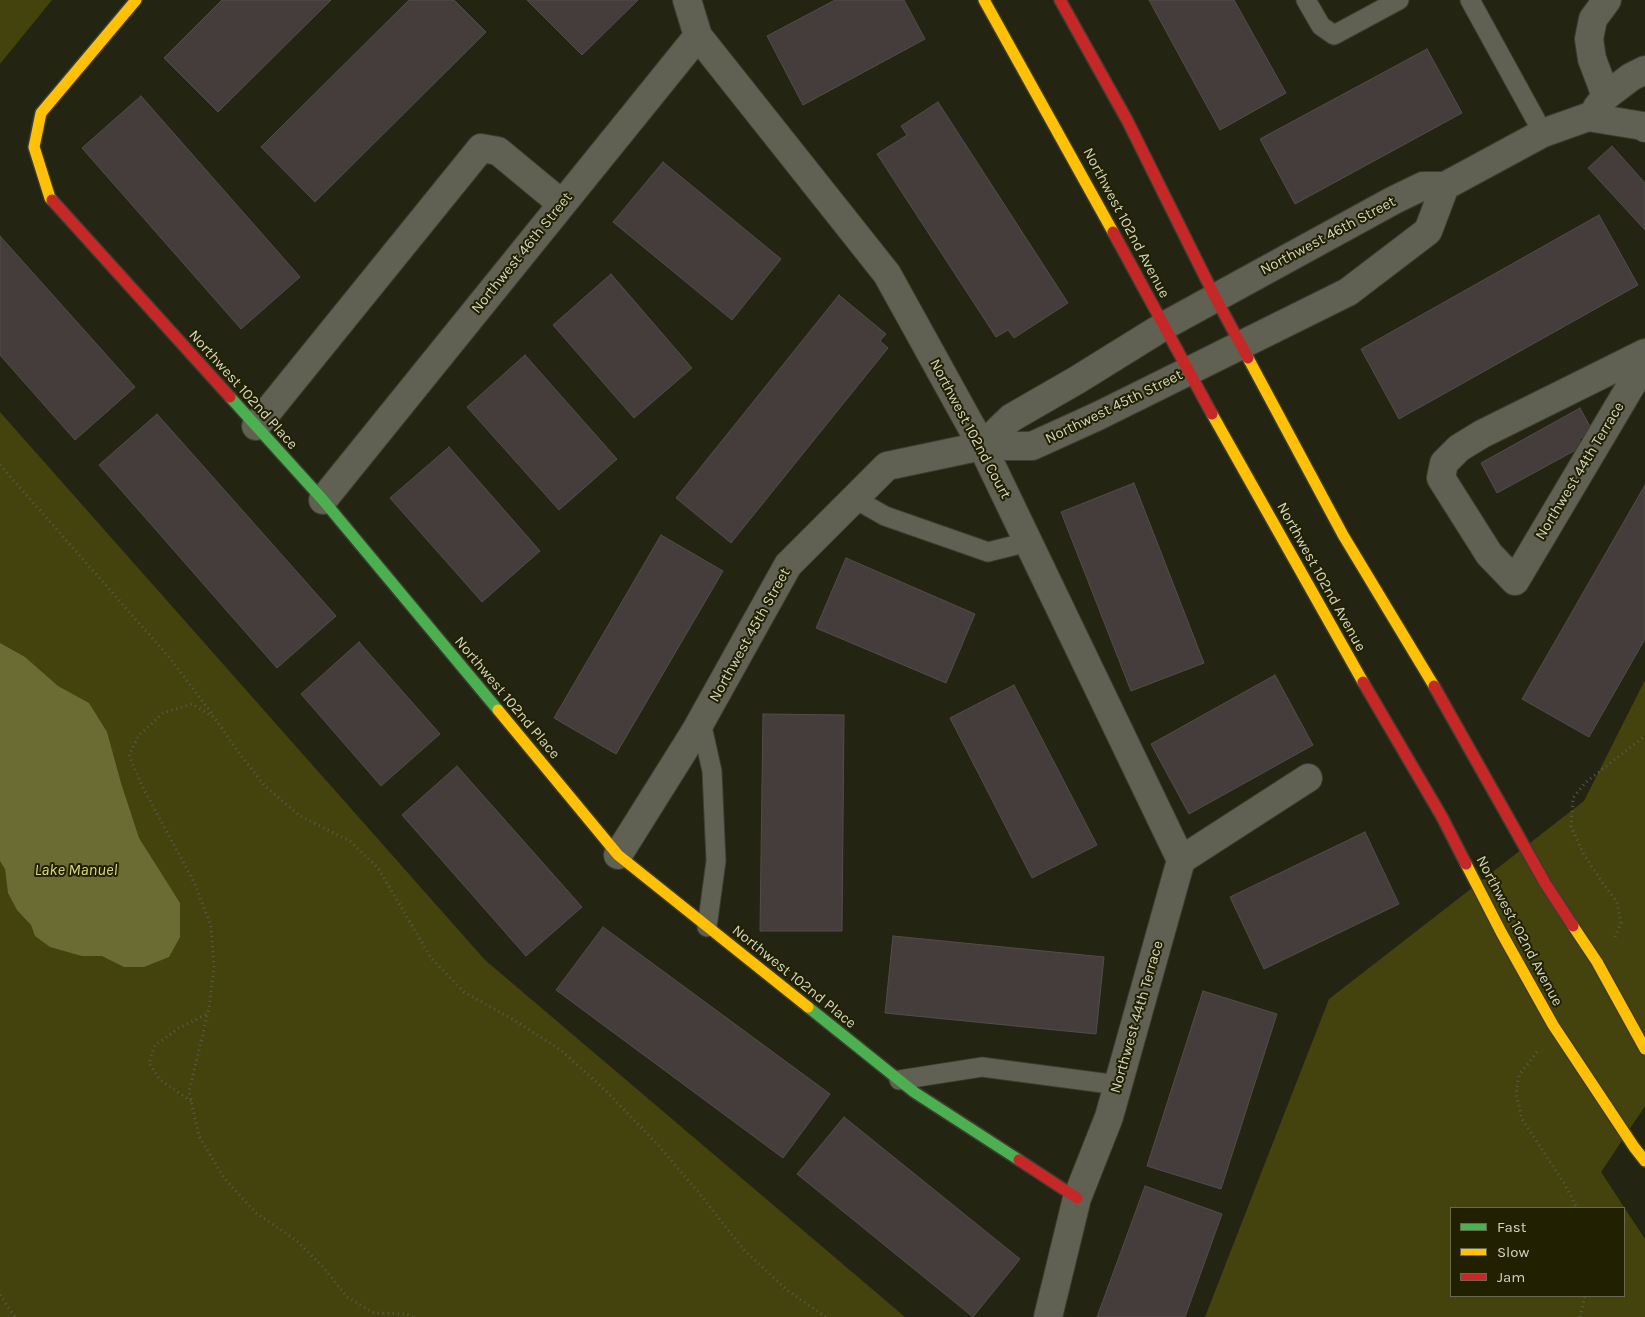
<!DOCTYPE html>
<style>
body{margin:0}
#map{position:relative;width:1645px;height:1317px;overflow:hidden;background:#242412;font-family:Karla,sans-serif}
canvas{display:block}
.legend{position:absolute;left:1450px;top:1207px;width:175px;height:90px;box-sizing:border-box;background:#212102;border:1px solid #68694f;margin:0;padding:6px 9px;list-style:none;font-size:15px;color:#d3d4c2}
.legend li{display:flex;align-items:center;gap:10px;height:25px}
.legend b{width:25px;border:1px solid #68694f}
</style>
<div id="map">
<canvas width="1645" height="1317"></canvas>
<ul class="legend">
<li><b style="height:6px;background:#4caf50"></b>Fast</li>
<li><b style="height:6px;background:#ffc107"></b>Slow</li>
<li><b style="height:6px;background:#c62828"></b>Jam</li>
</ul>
</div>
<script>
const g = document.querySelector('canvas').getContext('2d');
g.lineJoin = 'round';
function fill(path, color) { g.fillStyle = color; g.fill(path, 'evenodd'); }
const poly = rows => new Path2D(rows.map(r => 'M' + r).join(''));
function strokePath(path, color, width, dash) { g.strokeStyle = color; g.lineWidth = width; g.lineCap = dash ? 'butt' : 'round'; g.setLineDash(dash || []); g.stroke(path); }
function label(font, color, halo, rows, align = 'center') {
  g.font = font + ' Karla,sans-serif'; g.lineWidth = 4; g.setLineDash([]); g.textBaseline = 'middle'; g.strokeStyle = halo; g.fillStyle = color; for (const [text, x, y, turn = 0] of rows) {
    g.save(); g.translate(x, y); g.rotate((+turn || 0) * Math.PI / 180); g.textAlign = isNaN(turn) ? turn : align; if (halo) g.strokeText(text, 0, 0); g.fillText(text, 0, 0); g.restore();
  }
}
fill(poly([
 [0,0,52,0,0,64],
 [0,412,485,960,905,1317,0,1317],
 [1645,680,1645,1106,1601,1172,1645,1239,1645,1317,1205,1317,1329,999,1584,801],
 [1451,1208,1624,1208,1624,1296,1451,1296]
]), '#44430e');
fill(poly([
 [0,643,25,657,58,686,89,703,107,732,121,783,139,838,180,903,180,937,169,957,144,967,124,967,102,956,82,956,50,947,35,936,31,925,17,910,8,893,5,869,0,861]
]), '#6b6b34');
const building = poly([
 [222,0,331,0,218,112,164,58,222,0],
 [409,0,454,0,486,32,315,202,261,147,409,0],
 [527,0,638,0,582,55,527,0],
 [835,0,904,0,925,39,803,105,767,36,835,0],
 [1149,0,1234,0,1286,93,1220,130,1149,0],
 [1427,49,1462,113,1295,204,1260,139,1427,49],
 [141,96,300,277,241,329,82,148,141,96],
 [938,102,1068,303,1014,338,1008,330,996,337,877,154,907,135,901,126,938,102],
 [1612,146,1645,183,1645,230,1588,168,1612,146],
 [663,162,781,259,732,320,613,222,663,162],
 [1599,215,1638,285,1399,419,1361,349,1599,215],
 [0,236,135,387,75,440,0,355,0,236],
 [611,274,692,368,634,418,553,325,611,274],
 [839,295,886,334,880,341,888,348,731,543,676,498,839,295],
 [525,355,617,459,559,510,467,407,525,355],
 [1580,408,1593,432,1579,439,1583,446,1497,493,1481,463,1580,408],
 [157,414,336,616,277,668,99,465,157,414],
 [449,447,540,551,482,602,390,498,449,447],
 [1134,483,1204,663,1131,691,1061,512,1134,483],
 [1645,485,1645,639,1589,737,1522,699,1645,485],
 [661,535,723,571,616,754,554,718,661,535],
 [846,558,975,614,946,683,816,628,846,558],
 [359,642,440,734,381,786,301,694,359,642],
 [1275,675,1313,745,1189,814,1151,744,1275,675],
 [1014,685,1097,845,1032,878,950,718,1014,685],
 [763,714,844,715,842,931,760,931,763,714],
 [457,766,582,907,526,956,402,815,457,766],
 [1365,832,1399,904,1264,969,1230,897,1365,832],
 [603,927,830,1094,783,1158,556,990,603,927],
 [893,936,1104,957,1096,1034,885,1013,893,936],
 [1203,991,1277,1014,1221,1189,1147,1166,1203,991],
 [844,1117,1020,1259,973,1317,797,1174,844,1117],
 [1145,1186,1222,1214,1185,1317,1097,1317,1145,1186]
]);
fill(building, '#443d3b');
strokePath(building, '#534d4a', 1);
const lane = poly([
 [1306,0,1321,26,1334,35,1399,0],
 [1470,0,1543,133],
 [855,499,885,516,988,552,1028,542],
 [701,722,712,771,716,861,707,927],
 [899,1080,982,1067,1118,1085]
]);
const street = poly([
 [698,36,887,274,982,446,1181,860],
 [1606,96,1592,59,1589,39,1593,19,1607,0],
 [1596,109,1606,96,1631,77,1645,70],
 [1645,353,1482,434,1459,448,1444,463,1441,478,1489,554,1515,581,1645,362],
 [256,426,481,148,498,151,562,204],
 [982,446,1011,418,1077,380,1164,326,1394,200,1423,186,1445,186,1543,133,1588,117,1643,126,1645,128],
 [323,500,698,36,687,0],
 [618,855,695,732,788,565,887,466,982,446,1032,446,1098,416,1348,292,1428,231,1445,186],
 [1048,1317,1077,1198,1109,1117,1181,860,1308,778]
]);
const fast = poly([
 [230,397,323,500,498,710],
 [808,1007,914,1092,1019,1160]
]);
const slow = poly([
 [984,0,1113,232],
 [52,200,50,198,34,147,41,113,136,0],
 [1248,358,1343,535,1434,686],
 [1212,414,1363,682],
 [498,710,618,855,808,1007],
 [1466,864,1501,932,1553,1025,1634,1147,1645,1161],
 [1573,926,1597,962,1645,1049]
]);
const jam = poly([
 [1060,0,1127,120,1215,297,1248,358],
 [52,200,230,397],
 [1113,232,1212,414],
 [1363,682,1442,817,1466,864],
 [1434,686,1545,883,1573,926],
 [1019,1160,1077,1198]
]);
strokePath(lane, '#3d3d30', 21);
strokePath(street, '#3d3d30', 30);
strokePath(fast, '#3d3d30', 14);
strokePath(slow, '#3d3d30', 14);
strokePath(jam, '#3d3d30', 14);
strokePath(poly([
 [0,465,169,657,213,715],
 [1615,937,1621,923,1617,902,1602,882,1583,853,1571,826,1573,798,1586,782,1645,736],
 [1537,1052,1519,1075,1516,1093,1522,1119,1564,1183,1577,1208],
 [191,1101,160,1080,149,1063,155,1045,179,1028,207,1014],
 [0,1295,15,1317],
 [413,1317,407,1314,374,1313,347,1297,324,1268,296,1240,256,1213,224,1178,199,1136,189,1092,209,1008,214,968,211,926,194,882,142,786,129,755,139,735,163,713,192,704,214,717,239,753,264,785,300,816,350,841,378,868,431,958,464,992,519,1023,562,1051,606,1091,659,1146,699,1193,745,1251,787,1290,826,1317],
 [1580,1317,1585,1296]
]), '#5b5b4f', 3, [1, 4]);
strokePath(lane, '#606053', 19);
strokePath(street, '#606053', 28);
strokePath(fast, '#4caf50', 11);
strokePath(slow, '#ffc107', 11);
strokePath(jam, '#c62828', 11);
label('15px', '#d3d4c2', '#212102', [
 ["Northwest 102nd Avenue",1126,223,62],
 ["Northwest 46th Street",1328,236,-28],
 ["Northwest 46th Street",522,253,-51],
 ["Northwest 102nd Place",243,390,48],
 ["Northwest 45th Street",1114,407,-26],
 ["Northwest 102nd Court",970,429,62],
 ["Northwest 44th Terrace",1580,471,-59],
 ["Northwest 102nd Avenue",1321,577,61],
 ["Northwest 45th Street",750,635,-61],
 ["Northwest 102nd Place",507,698,50],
 ["Northwest 102nd Avenue",1519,931,62],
 ["Northwest 102nd Place",794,977,39],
 ["Northwest 44th Terrace",1137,1017,-74]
]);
label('italic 16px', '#dbdb83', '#212102', [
 ["Lake Manuel",76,870]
]);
</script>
